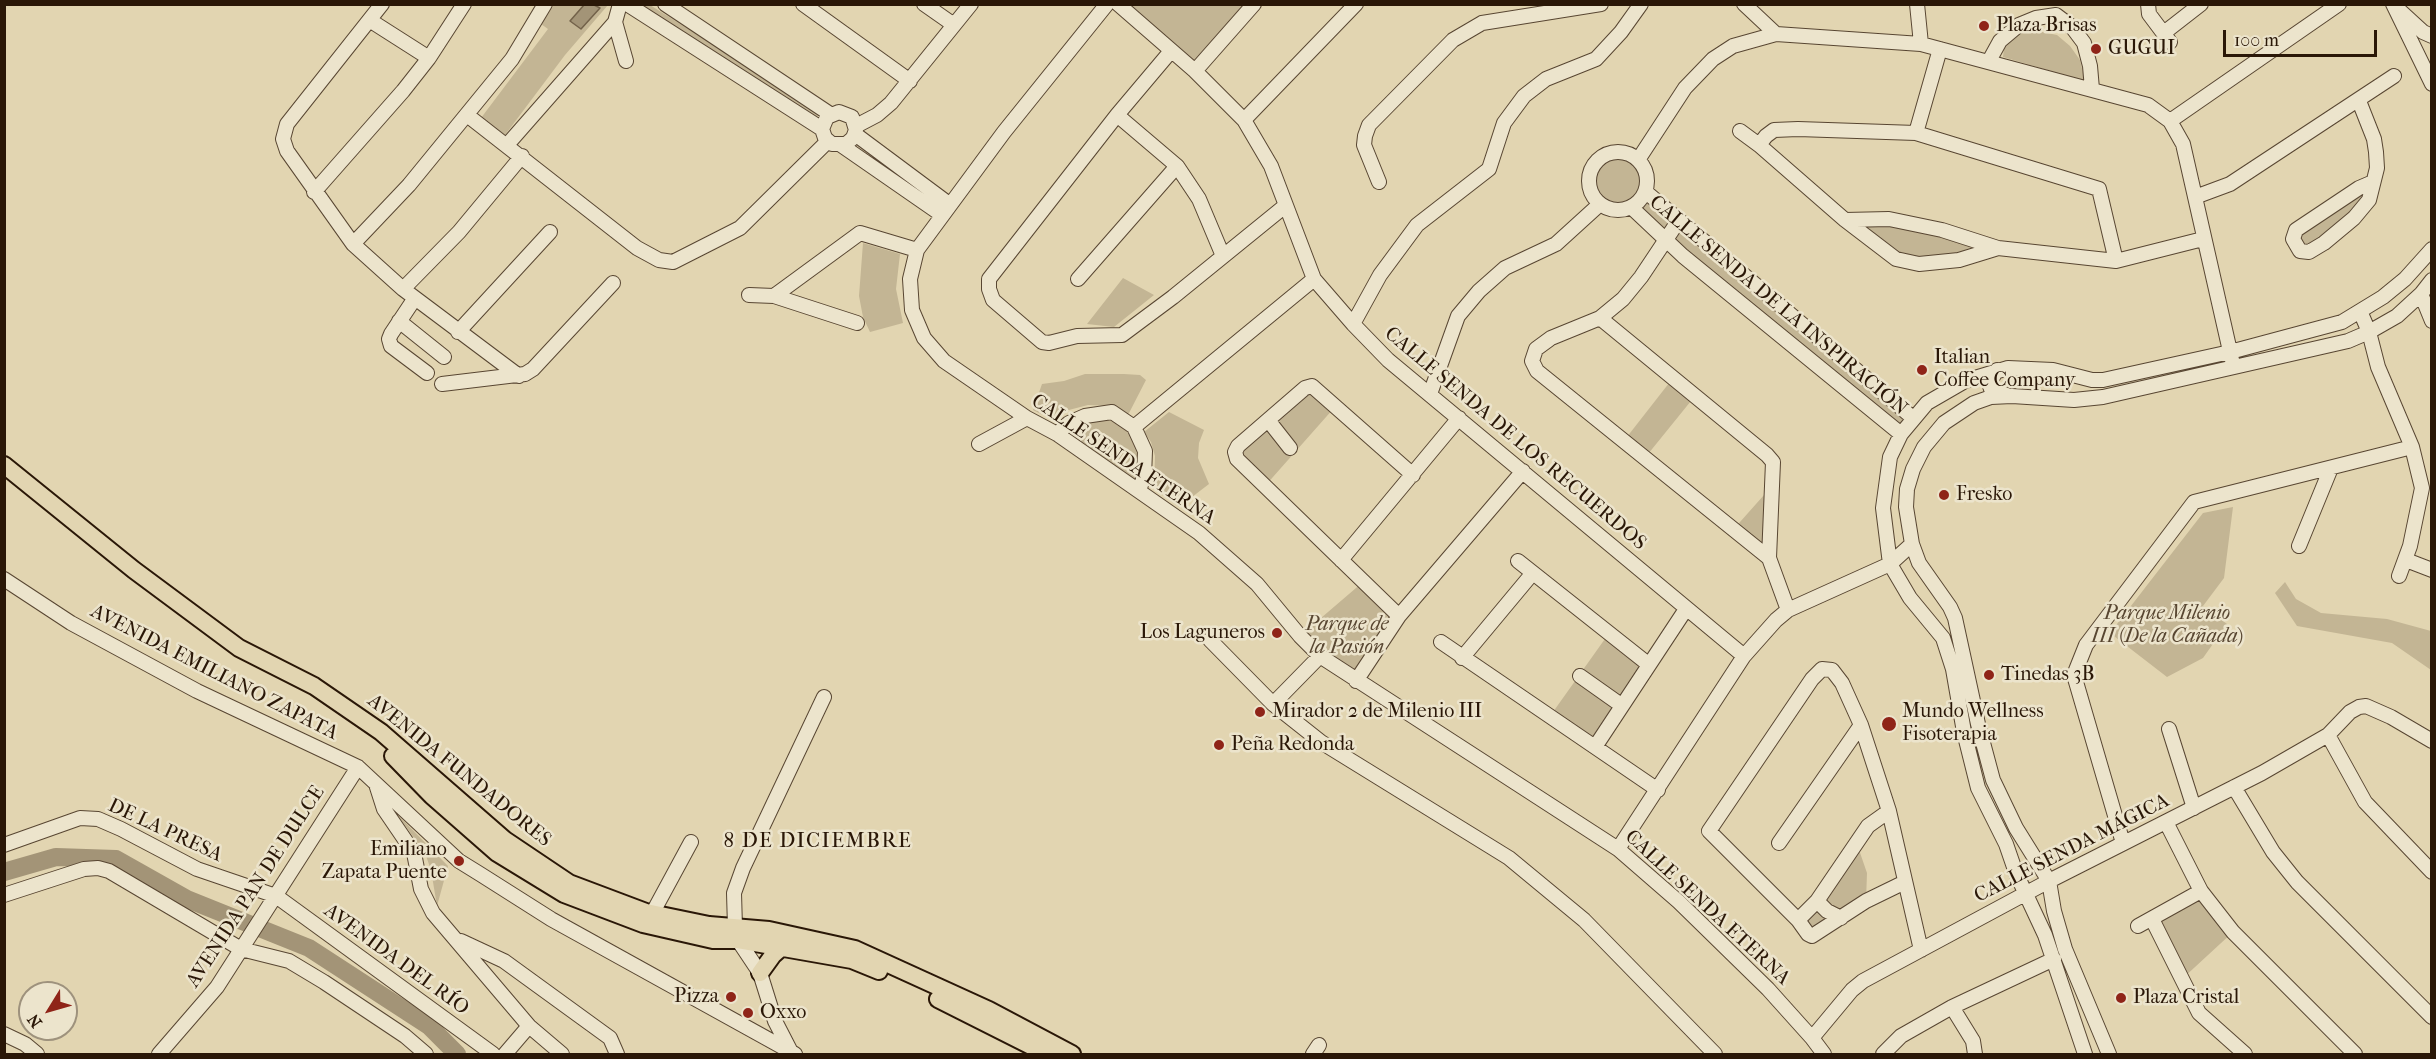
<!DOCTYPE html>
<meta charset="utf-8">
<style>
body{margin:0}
#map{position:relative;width:2436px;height:1059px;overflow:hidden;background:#e2d5b1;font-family:"IM FELL French Canon",serif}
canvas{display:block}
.frame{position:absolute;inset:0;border:6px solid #2a1707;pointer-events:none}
.north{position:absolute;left:18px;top:981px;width:60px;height:60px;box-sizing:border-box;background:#ece4cc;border:2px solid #9e927d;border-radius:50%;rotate:233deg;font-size:16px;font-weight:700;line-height:24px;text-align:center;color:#2a1707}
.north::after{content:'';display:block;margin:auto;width:21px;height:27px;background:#8f2418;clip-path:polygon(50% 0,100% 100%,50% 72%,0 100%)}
.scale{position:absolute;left:2223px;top:30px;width:154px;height:27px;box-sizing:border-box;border:3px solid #2a1707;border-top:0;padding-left:8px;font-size:18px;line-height:21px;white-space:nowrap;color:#2a1707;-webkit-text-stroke:4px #ece4cc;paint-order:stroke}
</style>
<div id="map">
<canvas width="2436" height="1059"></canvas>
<div class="frame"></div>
<div class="north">N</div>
<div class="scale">100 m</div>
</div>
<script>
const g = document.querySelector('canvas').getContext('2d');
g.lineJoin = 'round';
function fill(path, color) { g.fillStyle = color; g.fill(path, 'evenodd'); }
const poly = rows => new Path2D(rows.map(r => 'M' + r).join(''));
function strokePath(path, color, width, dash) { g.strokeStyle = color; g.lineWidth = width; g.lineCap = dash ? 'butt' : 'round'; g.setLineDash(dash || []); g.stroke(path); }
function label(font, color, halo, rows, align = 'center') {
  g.font = font + ' "IM FELL French Canon",serif'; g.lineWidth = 5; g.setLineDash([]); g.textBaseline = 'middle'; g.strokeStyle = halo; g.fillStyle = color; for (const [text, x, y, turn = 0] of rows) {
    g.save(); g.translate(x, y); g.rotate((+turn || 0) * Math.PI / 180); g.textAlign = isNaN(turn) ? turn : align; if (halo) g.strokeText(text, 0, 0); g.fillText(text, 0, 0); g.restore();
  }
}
fill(poly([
 [554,5,608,5,565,55,505,135,481,118,548,29,541,24],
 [638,5,650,5,717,47,818,116,815,121],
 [1118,5,1254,5,1195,71],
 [2028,29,2057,35,2070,46,2080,60,2085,81,2003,57,2004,48,2010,38],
 [1620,152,1630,154,1643,166,1647,174,1646,192,1913,418,1901,434,1631,208,1614,210,1600,204,1592,194,1589,184,1590,174,1601,157,1610,153],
 [2366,192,2365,197,2350,215,2318,241,2302,248,2298,239,2301,235],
 [1889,219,1998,248,1959,260,1896,259,1845,220],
 [863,243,900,254,896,289,903,323,870,332,863,317,859,296],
 [1123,278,1154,295,1114,327,1087,324],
 [1085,374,1124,374,1140,375,1146,380,1128,415,1111,406,1088,405,1065,411,1053,420,1033,410,1042,384,1064,381],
 [1673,378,1695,396,1644,459,1623,442],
 [1305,388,1334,408,1265,486,1236,449],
 [1112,412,1134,427,1145,451,1139,490,1057,434],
 [1169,412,1204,430,1199,443,1198,458,1209,484,1179,507,1154,489,1155,456,1151,442,1144,432],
 [1772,486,1769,558,1732,531],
 [2233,507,2224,578,2203,606,2227,624,2203,658,2167,677,2110,633,2203,513],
 [1363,582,1399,616,1356,681,1300,636],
 [2285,582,2296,599,2321,613,2387,619,2431,631,2431,670,2392,643,2297,626,2275,593],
 [1607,636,1644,666,1596,741,1553,712],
 [396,813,448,866,437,906,431,870,425,853],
 [1857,844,1867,873,1866,901,1819,933,1798,920],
 [2201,891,2233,932,2182,979,2152,919]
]), '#c3b594');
const water = poly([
 [584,5,594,5,600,8,581,29,570,21,584,5]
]);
fill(water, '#a39477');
strokePath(water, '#73624a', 1.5);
strokePath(poly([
 [4,872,56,857,116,859,187,899,309,948,429,1026,457,1054]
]), '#a39477', 18);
const minor = poly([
 [382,4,287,124,283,139,287,151,353,244,403,289,519,376],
 [627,4,822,129,825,138,832,144,846,144,853,138,856,130,852,117,839,112,827,117,822,129],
 [665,4,830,114],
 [803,4,910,81],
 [924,4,954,25],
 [1107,4,1004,132,917,250,910,279,912,310,924,338,944,361,1027,418,1057,434,1199,533,1257,584,1300,636,1320,656,1618,849,1679,902,1768,989,1812,1038,1824,1054],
 [1118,4,1195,71,1244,120,1271,166,1314,279,1353,324,1388,360,1744,656],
 [1744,4,1776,34],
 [1917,4,1921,44],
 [2148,4,2149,14,2170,42],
 [2393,4,2432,84],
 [2399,10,2423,32,2432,36],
 [371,21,429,58],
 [615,22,626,61],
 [2165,32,2201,4],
 [1171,51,1117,115,989,279,989,289,993,300,1042,342,1049,343,1077,336,1122,335,1173,297,1285,206],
 [1989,61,2000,41,2019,25,2036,18,2056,15,2072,27,2084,43,2090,66,2092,89],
 [1195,71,1254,4],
 [2359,101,2374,139,2376,152,2377,168,2369,200,2354,218,2324,243,2309,252,2300,251,2293,239,2296,230,2359,188,2373,182],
 [467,115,637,248,659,260,673,262,740,228,828,141],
 [1117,115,1177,166,1199,199,1223,256],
 [1244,120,1356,4],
 [2170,121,2339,4],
 [856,126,877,115,891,103,971,4],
 [1740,131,1759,145,1845,220,1896,259,1919,264,1959,260,1998,248],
 [1916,133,1940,49],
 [855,134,949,204],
 [507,145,615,22,620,4],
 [841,145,942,215],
 [1759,145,1766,136,1774,130,1798,129,1916,133,2099,189,2116,261],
 '1589 181a29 29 0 1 1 58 0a29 29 0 1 1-58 0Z',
 [1638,160,1685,88,1713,59,1733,46,1776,34,1921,44,2148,105,2170,121,2183,144,2232,360],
 [1379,182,1364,145,1365,136,1369,125,1453,40,1482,23,1601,4],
 [314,192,403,91,429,58,464,4],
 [1646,192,1913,418],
 [2195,197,2230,184,2394,76],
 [1631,207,1683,256,1901,434],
 [1679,220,1641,277,1623,299,1600,318,1551,338,1536,349,1532,361,1537,371,1769,558],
 [1845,220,1889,219,1942,230,1998,248,2116,261,2203,239],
 [353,244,409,185,512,59,545,4],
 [1078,279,1177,166],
 [403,289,459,232,522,156],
 [2421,294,2432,321],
 [749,295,774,296,857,323],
 [774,296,860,233,917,250],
 [415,298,391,334,389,339,391,346,427,373],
 [2360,311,2369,332,2378,367,2412,447,2422,488,2410,546,2399,576],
 [1600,318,1767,455,1773,462,1769,558,1788,610],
 [399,321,444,357],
 [1353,324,1380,275,1417,225,1489,169,1504,123,1524,96,1546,79,1596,59,1621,32,1641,4],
 [458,332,550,232],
 [1997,370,1989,383,1991,389,2007,395],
 [442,384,525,374,533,369,613,283],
 [1430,394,1458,316,1479,291,1505,268,1556,244,1600,204],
 [1268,420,1290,448],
 [1134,427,1314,279],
 [1057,434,1069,423,1085,416,1112,412,1134,427,1145,451,1144,477,1139,490],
 [979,444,1027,418],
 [2299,546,2331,468],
 [1341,560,1459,418],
 [2406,560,2432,570],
 [1518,561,1648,664],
 [4,579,71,623,197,691,358,767,459,861,480,874,551,919,795,1054],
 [1399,616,1237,459,1235,452,1238,446,1268,420,1305,388,1312,386,1413,475],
 [1210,640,1273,704,1321,742,1509,858,1584,920,1715,1054],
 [1441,642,1658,790],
 [1462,658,1532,574],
 [1580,676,1621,705],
 [1356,681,1399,616,1523,471],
 [1273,704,1320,656],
 [2169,729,2194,808],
 [2328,735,2365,802,2432,872],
 [1595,747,1686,609],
 [376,784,384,809,414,853,421,889,433,913,529,1026,562,1054],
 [2234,787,2273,852,2297,882,2432,1017],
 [2166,822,2201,891,2233,932,2355,1054],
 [1779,843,1861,725],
 [2123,843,2074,675,2086,645,2194,502,2412,447],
 [4,845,80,818,98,819,121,829,197,869,276,896,493,1054],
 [1618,849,1744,656,1776,620,1788,610,1890,564,1912,544],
 [1905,882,1866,901,1812,936,1808,934,1798,920,1709,831,1812,679,1822,669,1832,670,1842,683,1861,725,1889,811,1921,950],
 [4,895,84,869,98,868,109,871,241,949,289,961,324,982,405,1036,426,1054],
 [1817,901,1827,911,1841,918],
 [652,914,691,842],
 [2152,919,2199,1013,2245,1054],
 [1798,920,1817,901,1868,826,1889,811],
 [2138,926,2201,891],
 [461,941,504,961,610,1038,617,1054],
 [1952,1007,1973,1041,1975,1054],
 [4,1034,25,1044,37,1054],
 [1812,1038,1852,990,1863,981,2049,881,2262,773,2328,735,2350,712,2359,707,2366,706,2391,717,2432,741],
 [791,1052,775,1021,760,973,738,940,735,927,734,893,743,868,824,697],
 [159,1054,217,987,358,767],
 [505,1054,529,1026],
 [1313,1054,1319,1045],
 [1883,1054,1901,1036,1952,1007,2054,959],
 [2085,1054,2045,935,2016,873,2006,844,1978,788,1964,732,1953,669,1943,638,1910,598,1890,564,1883,508,1890,457,1901,434,1927,403,1965,381,2008,368,2053,370,2092,380,2103,380,2230,352,2342,322,2383,297,2405,279,2432,249],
 [2109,1054,2065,949,2054,911,2049,881,2016,828,1993,780,1978,724,1955,618,1950,607,1919,563,1912,544,1906,507,1907,489,1913,469,1924,447,1944,423,1974,403,1991,397,2012,396,2074,400,2103,397,2348,341,2369,332,2397,316,2421,294,2432,280]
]);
const major = poly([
 [4,465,134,570,239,648,314,686,381,732,505,840,569,883,646,912,709,925,769,930,855,949,989,1010,1072,1054],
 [393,756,432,796,497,853,564,894,643,924,713,940,738,940,852,960,879,971],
 [760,973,773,955,782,947],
 [938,999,1047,1054]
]);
strokePath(minor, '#584632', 16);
strokePath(major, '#2a1707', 20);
strokePath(minor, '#ece4cc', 14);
strokePath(major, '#e2d5b1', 16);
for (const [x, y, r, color] of [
 [1984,26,6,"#8f2418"],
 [2096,49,6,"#8f2418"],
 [1922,370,6,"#8f2418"],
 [1944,495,6,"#8f2418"],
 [1277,633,6,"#8f2418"],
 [1989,675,6,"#8f2418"],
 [1260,712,6,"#8f2418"],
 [1889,724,8,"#8f2418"],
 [1219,745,6,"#8f2418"],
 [459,861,6,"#8f2418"],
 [731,997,6,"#8f2418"],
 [2121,998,6,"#8f2418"],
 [748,1013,6,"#8f2418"]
]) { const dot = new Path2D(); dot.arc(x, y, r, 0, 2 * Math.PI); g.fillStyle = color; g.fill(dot); strokePath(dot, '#ece4cc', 2); }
label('20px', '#2a1707', '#ece4cc', [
 ["Plaza Brisas",1996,26],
 ["GUGUI",2108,49],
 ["Italian",1934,358],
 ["Coffee Company",1934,381],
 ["Fresko",1956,495],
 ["Los Laguneros",1265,633,"right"],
 ["Tinedas 3B",2001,675],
 ["Mirador 2 de Milenio III",1272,712],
 ["Mundo Wellness",1902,712],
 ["Fisoterapia",1902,735],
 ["Peña Redonda",1231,745],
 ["Emiliano",447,850,"right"],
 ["Zapata Puente",447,873,"right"],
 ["Pizza",719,997,"right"],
 ["Plaza Cristal",2133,998],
 ["Oxxo",760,1013]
], 'left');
label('20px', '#2a1707', '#ece4cc', [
 ["CALLE SENDA DE LA INSPIRACIÓN",1778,306,40],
 ["CALLE SENDA DE LOS RECUERDOS",1515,439,40],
 ["CALLE SENDA ETERNA",1123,460,34],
 ["AVENIDA EMILIANO ZAPATA",214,673,27],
 ["AVENIDA FUNDADORES",459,771,39],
 ["DE LA PRESA",165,831,25],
 ["CALLE SENDA MÁGICA",2072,849,-27],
 ["AVENIDA PAN DE DULCE",256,887,-57],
 ["CALLE SENDA ETERNA",1707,908,43],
 ["AVENIDA DEL RÍO",396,960,36]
]);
label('italic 20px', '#584631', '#ece4cc', [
 ["Parque Milenio",2167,614],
 ["III (De la Cañada)",2167,637],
 ["Parque de",1347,625],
 ["la Pasión",1347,648]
]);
g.letterSpacing = '1.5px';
label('21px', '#2a1707', '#ece4cc', [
 ["8 DE DICIEMBRE",818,842]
]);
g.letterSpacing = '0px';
</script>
